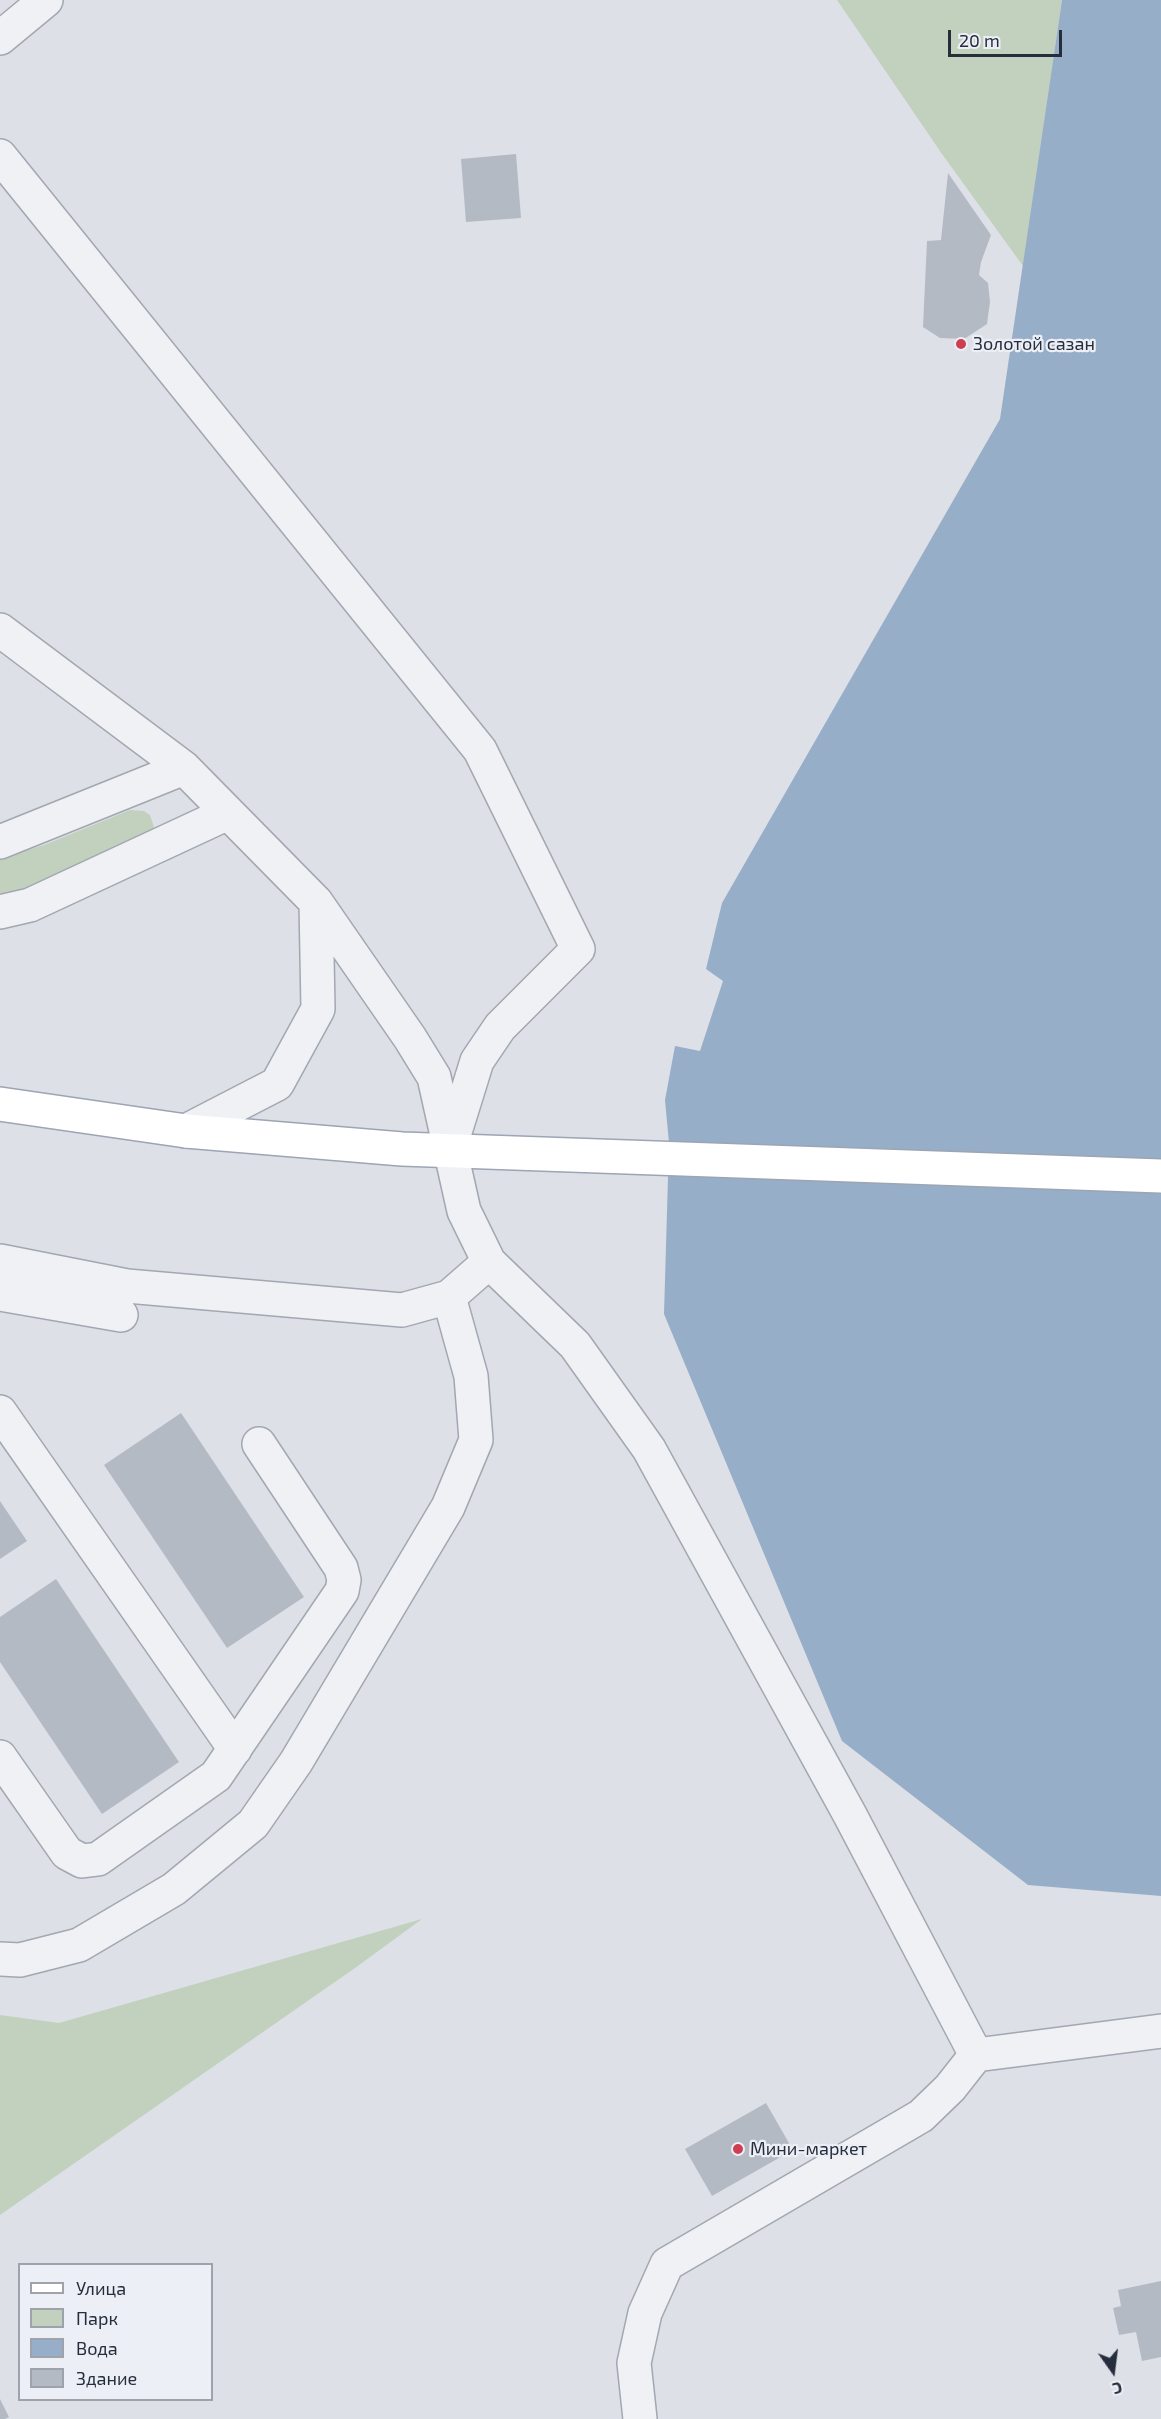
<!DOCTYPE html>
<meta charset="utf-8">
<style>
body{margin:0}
#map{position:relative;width:1161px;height:2419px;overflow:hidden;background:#dde0e7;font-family:"Exo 2",sans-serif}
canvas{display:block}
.legend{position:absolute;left:18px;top:2263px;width:195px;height:138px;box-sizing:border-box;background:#eceff5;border:2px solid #9da2ab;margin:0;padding:8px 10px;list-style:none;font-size:18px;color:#262e3d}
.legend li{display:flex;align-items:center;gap:12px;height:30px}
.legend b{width:30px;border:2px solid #9da2ab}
.north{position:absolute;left:1083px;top:2341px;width:60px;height:60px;-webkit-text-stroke:4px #eceff5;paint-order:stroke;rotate:166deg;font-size:16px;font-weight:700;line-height:24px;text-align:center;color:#262e3d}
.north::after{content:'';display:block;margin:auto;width:21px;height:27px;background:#262e3d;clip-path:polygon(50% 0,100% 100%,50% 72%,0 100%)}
.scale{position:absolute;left:948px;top:30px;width:114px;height:27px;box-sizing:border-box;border:3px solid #262e3d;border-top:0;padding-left:8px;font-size:18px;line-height:21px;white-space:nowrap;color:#262e3d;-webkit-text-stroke:4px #eceff5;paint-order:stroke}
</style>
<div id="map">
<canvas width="1161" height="2419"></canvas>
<ul class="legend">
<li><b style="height:8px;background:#fff"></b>Улица</li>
<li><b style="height:16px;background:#c2d1be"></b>Парк</li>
<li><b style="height:16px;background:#97aec8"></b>Вода</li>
<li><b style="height:16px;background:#b4bac4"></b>Здание</li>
</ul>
<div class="north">С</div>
<div class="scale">20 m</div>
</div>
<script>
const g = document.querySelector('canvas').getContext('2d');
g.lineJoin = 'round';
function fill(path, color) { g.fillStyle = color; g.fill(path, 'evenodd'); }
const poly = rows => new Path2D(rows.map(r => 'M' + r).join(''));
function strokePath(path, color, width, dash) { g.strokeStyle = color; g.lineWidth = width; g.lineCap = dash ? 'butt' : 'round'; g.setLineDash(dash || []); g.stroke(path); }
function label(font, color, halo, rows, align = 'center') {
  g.font = font + ' "Exo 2",sans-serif'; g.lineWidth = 4.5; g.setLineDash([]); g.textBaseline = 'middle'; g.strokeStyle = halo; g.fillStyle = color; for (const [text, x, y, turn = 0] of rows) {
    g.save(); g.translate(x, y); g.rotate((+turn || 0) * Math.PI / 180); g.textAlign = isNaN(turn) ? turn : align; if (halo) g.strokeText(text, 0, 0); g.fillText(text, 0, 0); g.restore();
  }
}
fill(poly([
 [837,0,1062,0,1023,266,942,154],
 [130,810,144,811,150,815,156,833,28,894,0,898,0,858,44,845],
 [422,1919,355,1968,0,2215,0,2015,59,2023]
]), '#c2d1be');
fill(poly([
 [1062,0,1161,0,1161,1896,1028,1885,842,1741,664,1314,669,1143,665,1100,675,1046,700,1051,723,981,706,969,722,903,1000,419]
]), '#97aec8');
fill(poly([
 [516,154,521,218,466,222,461,159],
 [948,173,991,235,981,262,979,275,988,283,990,302,987,324,964,339,940,338,923,327,927,241,941,240],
 [181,1413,304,1597,227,1648,104,1465],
 [0,1501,27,1541,0,1559],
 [56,1579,179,1762,102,1814,0,1662,0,1617],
 [766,2103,793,2150,712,2196,685,2149],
 [1161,2281,1161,2357,1142,2361,1136,2332,1119,2335,1113,2308,1121,2306,1118,2290],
 [0,2399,9,2417,5,2419,0,2419]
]), '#b4bac4');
const minor = poly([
 [0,38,46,0],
 [0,156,480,750,578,949,500,1027,477,1061,450,1148],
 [0,630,184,768,316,902,410,1038,434,1077,464,1211,489,1262,575,1345,649,1449,850,1815,976,2055,950,2088,921,2116,667,2264,645,2313,634,2363,640,2419],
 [0,842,184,768],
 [0,912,30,905,228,813],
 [186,1131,277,1084,318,1009,316,902],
 [0,1261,127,1286,402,1310,449,1297,489,1262],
 [0,1294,121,1315],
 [0,1412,235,1749],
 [0,1757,67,1853,82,1861,98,1859,216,1776,342,1591,344,1580,341,1568,259,1444],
 [0,1959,20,1960,79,1945,174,1889,253,1824,296,1762,448,1507,476,1440,471,1376,449,1297],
 [976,2055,1161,2031]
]);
const major = poly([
 [0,1104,186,1131,402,1149,1161,1176]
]);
strokePath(minor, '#a2a7b1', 36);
strokePath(major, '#9ca5b3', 36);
strokePath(minor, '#eff1f5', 33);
strokePath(major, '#fff', 33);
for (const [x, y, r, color] of [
 [961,344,6,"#cf3f53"],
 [738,2149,6,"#cf3f53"]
]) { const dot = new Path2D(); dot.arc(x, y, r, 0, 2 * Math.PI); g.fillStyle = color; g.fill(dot); strokePath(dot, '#eceff5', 2); }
label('18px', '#262e3d', '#eceff5', [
 ["Золотой сазан",973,344],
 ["Мини-маркет",750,2149]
], 'left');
</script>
